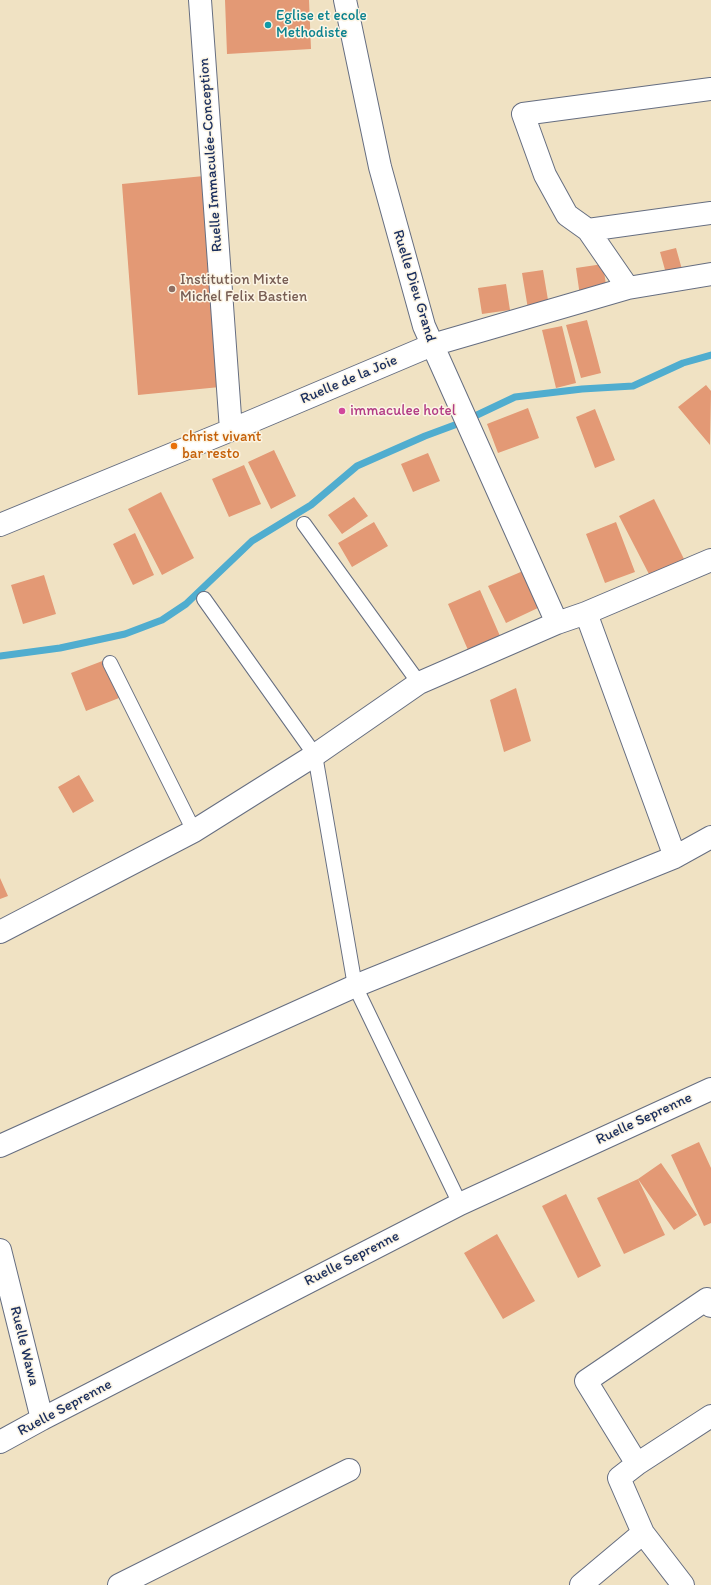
<!DOCTYPE html>
<meta charset="utf-8">
<style>
body{margin:0}
canvas{display:block;background:#f0e2c3}
</style>
<canvas width="711" height="1585"></canvas>
<script>
const g = document.querySelector('canvas').getContext('2d');
g.lineJoin = 'round';
const poly = rows => new Path2D(rows.map(r => 'M' + r).join(''));
function strokePath(path, color, width, dash) { g.strokeStyle = color; g.lineWidth = width; g.lineCap = dash ? 'butt' : 'round'; g.setLineDash(dash || []); g.stroke(path); }
function fill(path, color) { g.fillStyle = color; g.fill(path, 'evenodd'); }
function label(font, color, halo, rows, align = 'center') {
  g.font = font + ' Itim,sans-serif'; g.lineWidth = 3; g.setLineDash([]); g.textBaseline = 'middle'; g.strokeStyle = halo; g.fillStyle = color; for (const [text, x, y, turn = 0] of rows) {
    g.save(); g.translate(x, y); g.rotate((+turn || 0) * Math.PI / 180); g.textAlign = isNaN(turn) ? turn : align; if (halo) g.strokeText(text, 0, 0); g.fillText(text, 0, 0); g.restore();
  }
}
strokePath(poly([
 [477,415,515,397,582,389,633,386,683,363,711,355],
 [0,656,60,648,125,634,162,620,186,604,252,541,311,505,357,466,425,436,460,423]
]), '#50adcf', 7);
fill(poly([
 [225,0,309,0,311,49,227,54],
 [204,176,220,387,138,395,122,184],
 [676,248,683,273,667,277,660,252],
 [603,264,607,292,580,296,576,268],
 [543,270,549,306,528,309,522,273],
 [506,284,510,310,482,314,478,288],
 [587,320,601,373,581,378,566,325],
 [562,326,576,383,556,388,542,330],
 [706,385,711,391,710,445,678,407],
 [528,408,539,438,498,453,487,424],
 [595,409,615,460,595,468,576,417],
 [274,450,296,496,271,509,248,462],
 [428,453,440,481,413,492,401,464],
 [244,465,261,504,229,517,212,479],
 [161,492,194,558,162,575,128,509],
 [354,497,368,516,342,534,328,515],
 [654,499,685,561,651,578,619,516],
 [374,522,388,546,352,567,338,543],
 [616,522,635,572,605,583,586,534],
 [135,533,154,575,133,585,113,544],
 [523,571,540,607,506,623,488,586],
 [44,575,56,614,23,624,11,585],
 [480,590,500,636,468,650,448,604],
 [105,660,119,698,86,711,71,673],
 [516,688,531,741,504,752,490,700],
 [79,775,94,801,73,813,58,787],
 [0,878,8,896,0,899],
 [699,1142,711,1168,711,1223,704,1226,671,1155],
 [661,1163,697,1215,674,1230,638,1179,665,1235,624,1254,597,1198,638,1179],
 [566,1194,601,1266,578,1278,542,1206],
 [497,1234,535,1301,503,1319,464,1253]
]), '#e39975');
const lane = poly([
 [304,524,419,683],
 [204,599,315,755,355,986,460,1204],
 [110,663,194,831]
]);
const street = poly([
 [200,0,231,430],
 [345,0,380,167,424,326,557,623],
 [588,230,711,213],
 [628,288,588,230,567,215,545,175,523,114,711,89],
 [0,525,231,430,432,345,628,288,711,274],
 [586,613,675,857],
 [0,932,194,831,315,755,419,683,557,623,586,613,711,560],
 [0,1146,355,986,675,857,711,837],
 [0,1250,42,1419],
 [0,1442,42,1419,460,1204,711,1089],
 [637,1464,711,1416],
 [643,1533,683,1585],
 [119,1585,349,1470],
 [581,1585,643,1533,619,1478,637,1464,586,1381,707,1299,711,1306]
]);
strokePath(lane, '#666e81', 16);
strokePath(street, '#666e81', 24);
strokePath(lane, '#fff', 14);
strokePath(street, '#fff', 22);
for (const [x, y, r, color] of [
 [268,25,4,"#0f9aa8"],
 [172,289,4,"#8d6e63"],
 [342,411,4,"#d1479c"],
 [174,446,4,"#e8710a"]
]) { const dot = new Path2D(); dot.arc(x, y, r, 0, 2 * Math.PI); g.fillStyle = color; g.fill(dot); strokePath(dot, '#fcf5e5', 1.5); }
label('15px', '#0d838f', '#fcf5e5', [
 ["Eglise et ecole",276,16],
 ["Methodiste",276,33]
], 'left');
label('15px', '#1b2f5e', '#fcf5e5', [
 ["Ruelle Immaculée-Conception",211,155,-94],
 ["Ruelle Dieu Grand",414,286,73],
 ["Ruelle de la Joie",349,380,-23],
 ["Ruelle Seprenne",644,1119,-25],
 ["Ruelle Seprenne",352,1259,-27],
 ["Ruelle Wawa",24,1346,76],
 ["Ruelle Seprenne",65,1408,-28]
]);
label('15px', '#785e54', '#fcf5e5', [
 ["Institution Mixte",180,280],
 ["Michel Felix Bastien",180,297]
], 'left');
label('15px', '#b23c85', '#fcf5e5', [
 ["immaculee hotel",350,411]
], 'left');
label('15px', '#c56008', '#fcf5e5', [
 ["christ vivant",182,437],
 ["bar resto",182,454]
], 'left');
</script>
